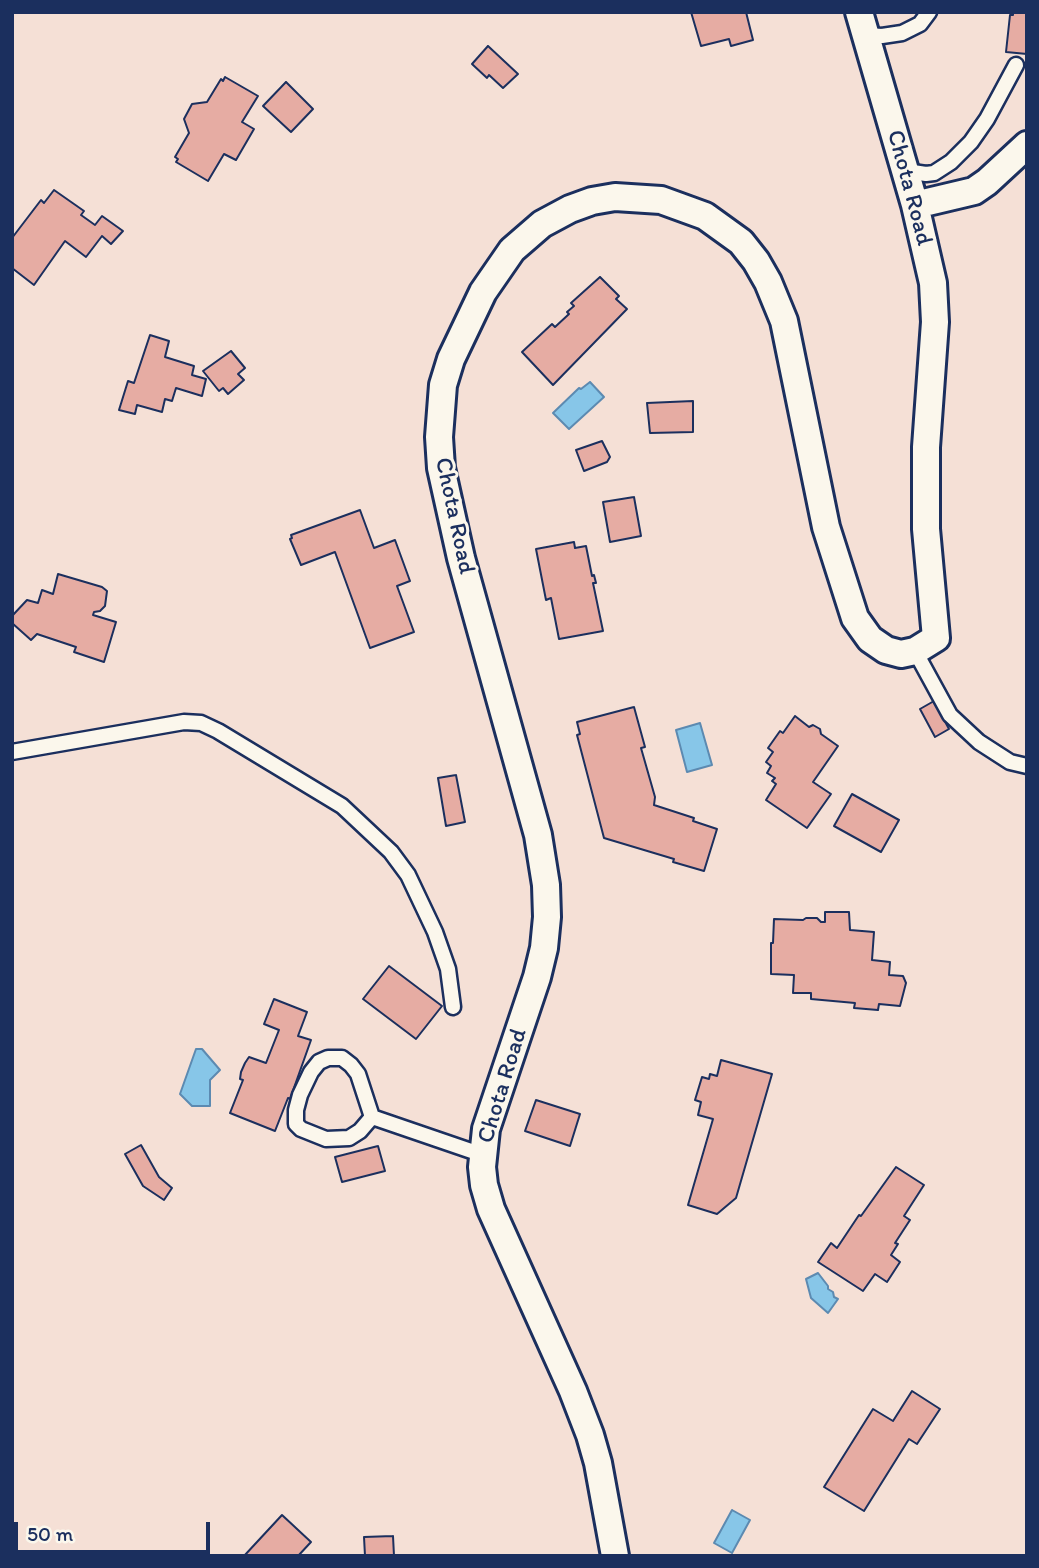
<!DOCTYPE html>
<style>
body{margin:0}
#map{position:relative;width:1039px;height:1568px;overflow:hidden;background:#f5e0d6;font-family:Itim,sans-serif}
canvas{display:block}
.frame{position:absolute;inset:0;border:14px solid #1b2f5e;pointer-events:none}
.scale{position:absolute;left:14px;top:1522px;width:196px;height:32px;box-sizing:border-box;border:4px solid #1b2f5e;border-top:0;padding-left:9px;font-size:21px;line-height:24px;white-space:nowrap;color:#1b2f5e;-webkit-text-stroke:5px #fbf7ec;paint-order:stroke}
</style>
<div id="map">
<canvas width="1039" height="1568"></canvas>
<div class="frame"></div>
<div class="scale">50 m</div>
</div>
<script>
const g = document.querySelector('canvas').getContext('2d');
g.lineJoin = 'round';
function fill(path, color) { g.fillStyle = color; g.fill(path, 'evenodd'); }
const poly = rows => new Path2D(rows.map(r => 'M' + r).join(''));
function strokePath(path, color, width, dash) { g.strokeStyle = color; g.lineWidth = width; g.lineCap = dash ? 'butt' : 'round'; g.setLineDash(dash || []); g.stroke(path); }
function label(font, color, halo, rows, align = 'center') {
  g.font = font + ' Itim,sans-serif'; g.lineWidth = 6; g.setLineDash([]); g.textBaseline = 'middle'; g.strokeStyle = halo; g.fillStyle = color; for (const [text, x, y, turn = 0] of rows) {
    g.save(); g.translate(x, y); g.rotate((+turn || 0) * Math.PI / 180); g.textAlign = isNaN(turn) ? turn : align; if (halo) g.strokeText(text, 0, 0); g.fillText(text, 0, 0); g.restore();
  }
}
const water = poly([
 [590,382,604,397,569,429,553,413,579,388,581,389,590,382],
 [700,723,712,765,687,772,676,730,700,723],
 [196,1049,202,1049,220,1070,210,1080,210,1106,192,1106,180,1094,196,1049],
 [818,1273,828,1286,828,1289,833,1292,834,1297,838,1299,828,1313,811,1298,806,1279,818,1273],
 [732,1510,750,1520,732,1553,714,1543,732,1510]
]);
fill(water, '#87c6e8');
strokePath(water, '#5c8ab1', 2);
const building = poly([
 [691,12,746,12,753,40,731,46,729,39,701,46,691,12],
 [1013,12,1027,12,1027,54,1006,52,1010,15,1013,15,1013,12],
 [488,46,518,74,503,88,489,75,487,78,472,64,488,46],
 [225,77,258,96,242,122,254,129,236,160,224,154,208,181,176,162,178,159,175,157,189,133,184,119,192,104,207,102,221,79,223,81,225,77],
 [286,82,313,109,291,132,263,106,286,82],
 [54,190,84,211,81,215,95,225,102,216,123,231,111,244,102,236,86,257,65,241,34,285,12,268,12,238,41,200,44,203,54,190],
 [600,277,619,296,616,299,627,309,553,385,522,352,552,324,555,327,569,314,567,312,574,306,571,303,600,277],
 [150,335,169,341,165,357,194,366,192,375,206,379,202,396,176,388,172,401,165,399,162,412,137,405,135,414,119,410,128,381,134,383,150,335],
 [231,351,245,368,238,374,244,380,228,394,223,388,219,391,203,371,231,351],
 [693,401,693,432,650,433,647,403,693,401],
 [602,441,610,457,607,462,584,471,576,450,602,441],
 [634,497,641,536,610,542,603,502,634,497],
 [360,510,374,548,395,540,410,581,397,586,414,632,370,648,335,552,301,565,290,539,292,538,291,535,360,510],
 [574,542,575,548,586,546,592,576,594,575,596,583,593,583,603,631,559,639,551,598,546,600,536,549,574,542],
 [58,574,102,587,107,591,105,606,100,611,94,612,93,615,116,622,104,662,74,652,76,647,37,634,31,640,12,623,12,616,27,600,38,603,42,590,53,594,58,574],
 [934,701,949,729,935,737,920,709,934,701],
 [634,707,645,747,641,748,655,797,654,805,694,818,693,821,717,829,704,871,673,862,674,859,604,838,577,735,580,734,577,722,634,707],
 [795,716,809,727,813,725,820,729,821,734,838,746,813,782,831,794,807,828,766,800,776,784,772,781,775,778,767,773,771,766,766,762,773,752,768,748,780,731,783,733,795,716],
 [456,775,465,822,446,826,438,778,456,775],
 [852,794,899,820,881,852,834,826,852,794],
 [825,912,849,912,850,930,874,932,872,960,890,962,889,975,903,976,906,983,900,1006,879,1004,878,1010,854,1008,855,1003,811,999,811,993,793,993,794,975,771,974,771,943,773,943,774,919,803,920,806,918,817,918,821,922,825,922,825,912],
 [389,966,442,1006,416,1039,363,999,389,966],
 [274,999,307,1012,298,1036,311,1040,290,1099,288,1098,275,1131,230,1113,243,1080,240,1079,241,1072,245,1063,249,1057,266,1063,279,1030,264,1024,274,999],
 [721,1060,772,1074,736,1198,717,1214,688,1205,713,1119,698,1115,701,1102,695,1100,702,1077,709,1079,710,1074,717,1076,721,1060],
 [536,1100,580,1114,570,1146,525,1131,536,1100],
 [141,1145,159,1177,172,1188,164,1200,143,1186,125,1154,141,1145],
 [378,1146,385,1171,342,1182,335,1157,378,1146],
 [896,1167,924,1185,904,1216,910,1220,895,1243,898,1244,891,1255,900,1262,887,1282,875,1274,863,1291,818,1262,831,1243,837,1248,859,1215,861,1216,896,1167],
 [912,1391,940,1409,917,1444,909,1439,864,1511,824,1487,873,1409,893,1421,912,1391],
 [282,1515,311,1542,298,1556,244,1556,282,1515],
 [393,1536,394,1556,365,1556,364,1537,393,1536]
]);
fill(building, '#e6aca3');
strokePath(building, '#1b2f5e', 2);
const lane = poly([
 [866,35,882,36,902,33,920,24,929,12],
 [906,171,926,174,934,173,951,162,971,142,987,119,1016,65],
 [915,651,950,715,979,742,1010,762,1027,766],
 [12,752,184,722,201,723,218,731,342,806,391,852,408,875,435,932,448,969,453,1007],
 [372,1117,358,1074,351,1065,342,1058,328,1058,319,1062,311,1072,300,1095,296,1110,296,1124,301,1129,326,1139,349,1138,360,1131,372,1117,483,1155]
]);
const street = poly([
 [915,205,974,191,987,182,1027,145],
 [615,1556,598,1463,590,1435,573,1391,491,1209,484,1185,482,1167,486,1129,537,977,544,948,547,917,546,885,538,835,461,558,441,468,439,437,443,385,451,359,483,292,512,250,542,224,570,209,592,201,615,197,661,200,705,216,741,242,756,261,768,282,784,321,826,527,855,618,870,639,886,650,901,654,915,651,936,638,926,529,926,447,935,322,933,283,915,205,859,12]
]);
strokePath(lane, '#1b2f5e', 19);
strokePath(street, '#1b2f5e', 32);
strokePath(lane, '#fbf7ec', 14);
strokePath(street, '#fbf7ec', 26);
label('24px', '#1b2f5e', '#fbf7ec', [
 ["Chota Road",909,188,75],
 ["Chota Road",454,516,78],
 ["Chota Road",503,1086,-73]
]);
</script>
